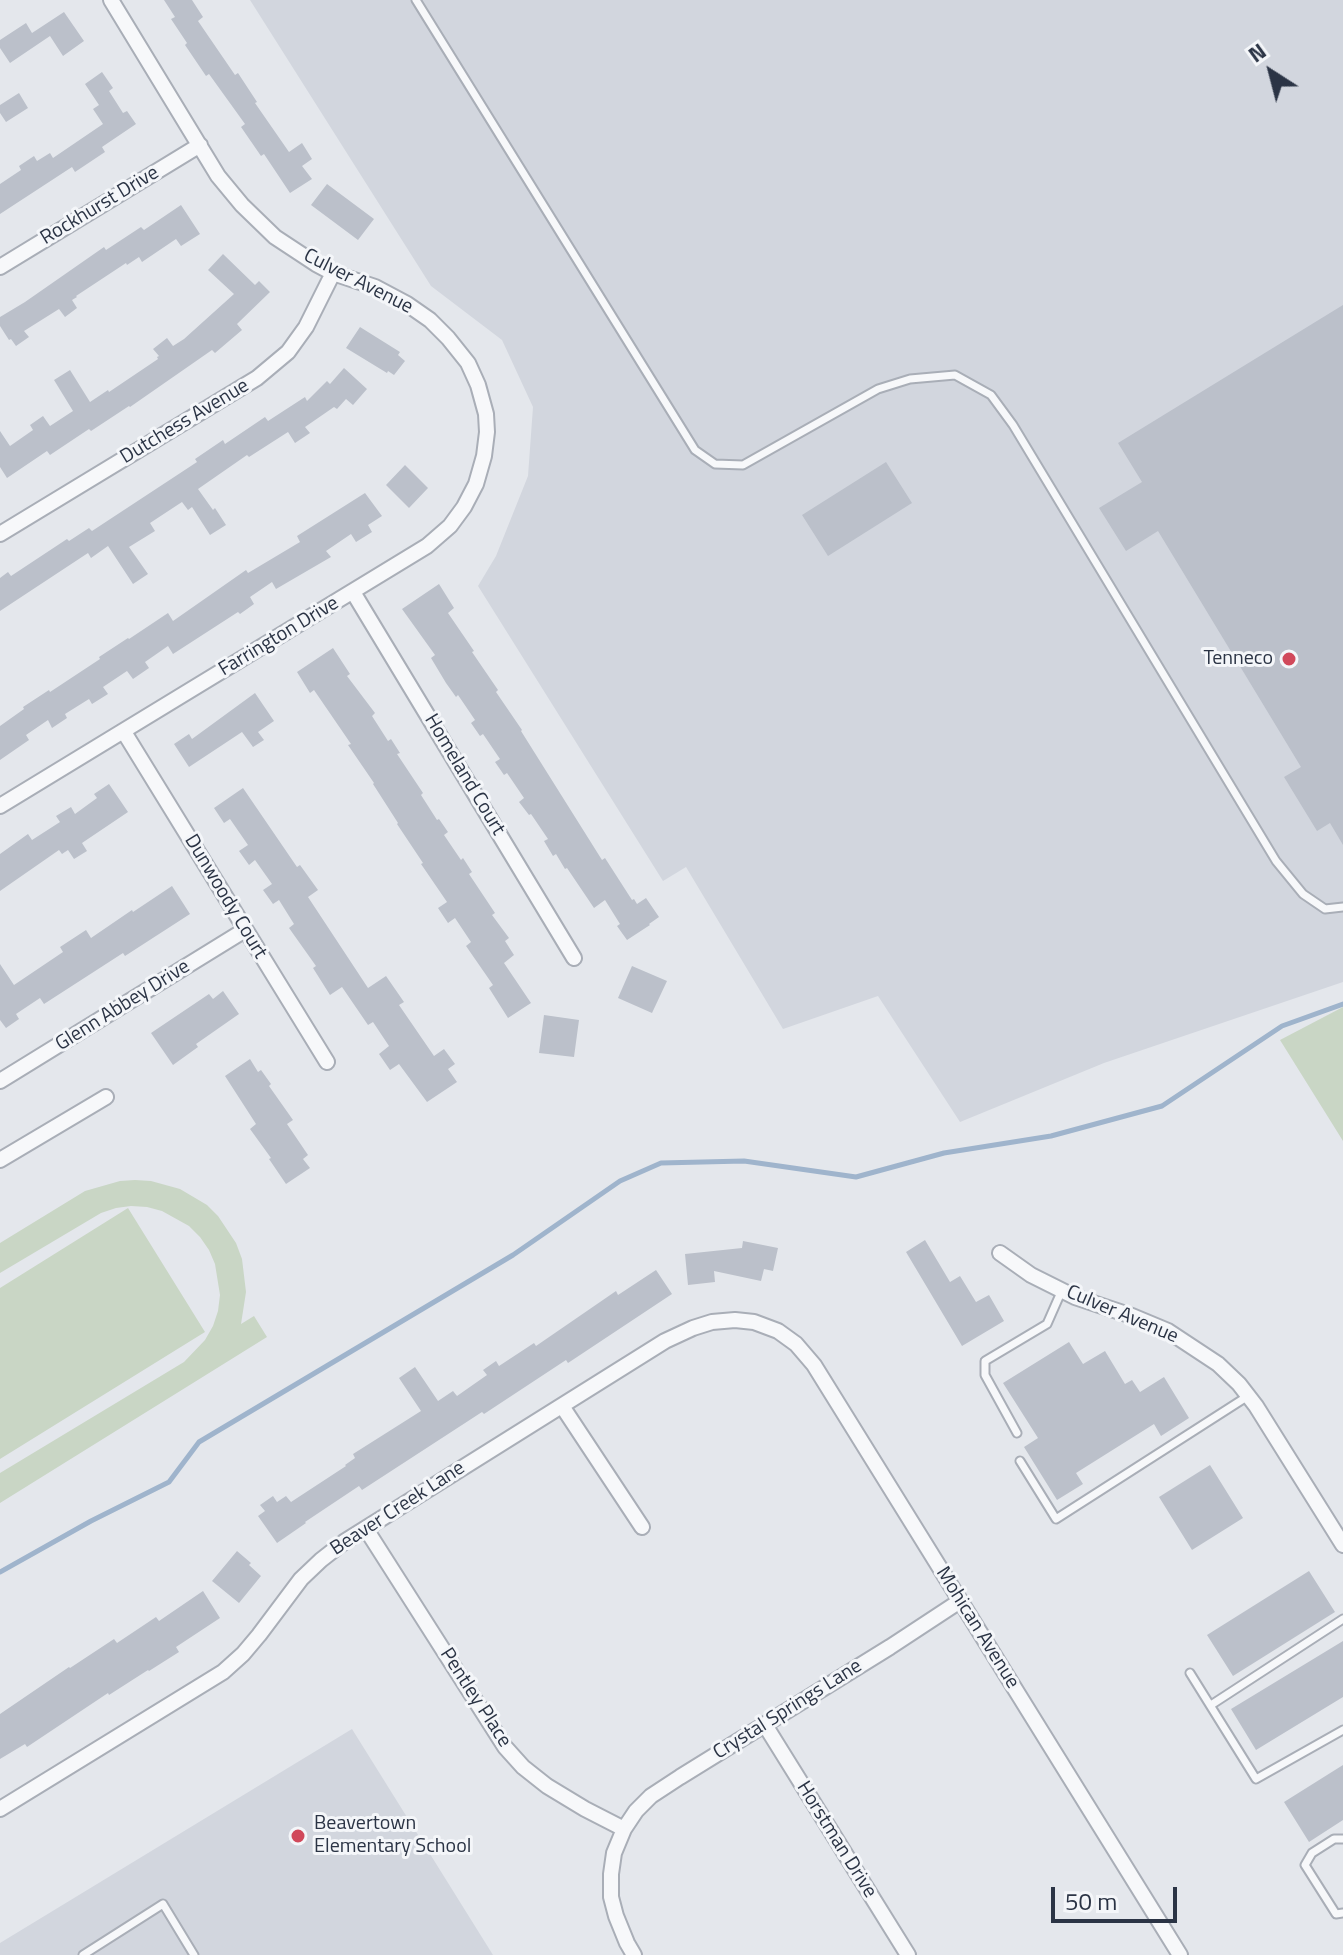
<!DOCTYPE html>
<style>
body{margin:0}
#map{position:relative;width:1343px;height:1955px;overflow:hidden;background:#e4e7ec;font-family:"Titillium Web",sans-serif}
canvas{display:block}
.north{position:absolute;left:1231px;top:32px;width:80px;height:80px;-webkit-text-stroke:6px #f4f6f9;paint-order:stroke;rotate:324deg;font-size:22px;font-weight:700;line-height:32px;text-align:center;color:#2b3445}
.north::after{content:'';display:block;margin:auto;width:28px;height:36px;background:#2b3445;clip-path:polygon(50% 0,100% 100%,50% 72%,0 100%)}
.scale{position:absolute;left:1051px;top:1887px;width:126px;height:36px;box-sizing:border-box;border:4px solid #2b3445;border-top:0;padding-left:10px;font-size:24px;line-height:28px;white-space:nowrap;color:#2b3445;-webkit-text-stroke:6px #f4f6f9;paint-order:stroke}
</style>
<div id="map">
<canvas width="1343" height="1955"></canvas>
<div class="north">N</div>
<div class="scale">50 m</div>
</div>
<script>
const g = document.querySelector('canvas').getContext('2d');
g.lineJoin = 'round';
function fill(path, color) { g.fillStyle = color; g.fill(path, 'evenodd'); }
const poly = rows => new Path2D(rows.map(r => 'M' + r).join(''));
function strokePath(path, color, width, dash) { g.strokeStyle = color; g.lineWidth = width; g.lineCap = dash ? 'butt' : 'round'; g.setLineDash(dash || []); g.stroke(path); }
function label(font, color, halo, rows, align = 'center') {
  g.font = font + ' "Titillium Web",sans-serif'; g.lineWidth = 6; g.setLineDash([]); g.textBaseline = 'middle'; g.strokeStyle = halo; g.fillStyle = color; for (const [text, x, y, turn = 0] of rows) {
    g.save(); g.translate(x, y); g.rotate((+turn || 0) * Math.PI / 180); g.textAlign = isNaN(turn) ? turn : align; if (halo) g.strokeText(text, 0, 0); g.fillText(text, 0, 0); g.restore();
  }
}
fill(poly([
 [250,0,1343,0,1343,982,1104,1063,960,1122,878,996,783,1029,686,867,663,881,478,586,496,556,528,476,533,407,502,340,431,286],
 [352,1729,493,1955,0,1955,0,1943]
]), '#d2d6de');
fill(poly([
 [1343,1007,1343,1141,1280,1040],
 [135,1180,151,1181,180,1189,207,1205,218,1216,236,1243,242,1259,246,1292,241,1324,254,1316,267,1337,0,1503,0,1473,184,1362,205,1340,213,1326,218,1311,220,1295,215,1264,209,1250,200,1237,189,1226,162,1211,147,1207,131,1206,116,1208,101,1213,0,1273,0,1243,85,1191,120,1181],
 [128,1208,205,1332,0,1459,0,1288]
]), '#c9d6c5');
strokePath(poly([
 [0,1572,91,1521,169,1482,199,1442,513,1255,620,1181,661,1163,744,1161,856,1177,944,1153,1051,1136,1162,1106,1282,1026,1343,1004]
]), '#9fb4cc', 5);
fill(poly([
 [164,0,192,0,203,17,198,21,235,75,238,73,257,102,255,103,289,152,302,143,312,159,302,166,312,179,290,193,264,154,261,156,241,127,245,124,209,74,206,76,185,45,187,43,171,19,175,17],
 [64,12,84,41,63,56,50,36,10,63,0,48,0,40,26,23,32,33],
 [102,72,113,88,109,91,123,113,127,111,136,124,102,147,105,152,75,172,72,167,0,214,0,184,21,170,19,166,34,156,37,161,50,153,53,158,103,124,93,109,99,105,85,84],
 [19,93,28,108,6,122,0,113,0,105],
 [327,184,374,219,358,240,311,205],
 [181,205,200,234,181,246,176,239,142,262,139,257,127,265,126,263,76,296,77,297,72,300,77,308,65,317,59,309,24,331,29,337,16,346,11,339,9,340,0,326,0,317,25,302,104,247,106,250,141,227,144,230],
 [223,254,255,285,259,281,270,292,237,324,242,330,215,353,212,350,130,407,129,406,91,431,89,429,50,455,47,451,7,478,0,467,0,431,10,446,33,430,30,425,43,416,50,426,73,411,54,380,70,370,90,402,108,390,109,392,158,359,157,357,159,356,153,349,167,338,173,346,184,339,234,294,208,270],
 [1343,305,1343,845,1330,823,1317,831,1284,777,1301,767,1158,531,1126,551,1099,508,1142,482,1118,443],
 [360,327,400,352,398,355,405,361,394,375,388,371,387,373,346,348],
 [344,368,367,389,353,405,346,399,337,409,334,407,305,427,310,433,295,443,288,432,249,457,247,455,198,489,213,510,215,508,226,525,210,535,192,507,188,510,182,502,150,523,155,531,129,547,148,574,133,584,108,546,91,558,88,553,0,611,0,578,8,572,11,576,67,539,69,541,89,528,92,531,197,462,195,459,223,440,225,444,265,417,268,421,305,397,307,401,327,381,330,384],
 [886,462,912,503,828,556,802,515],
 [405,465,428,488,409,508,386,485],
 [365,493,382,516,368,525,372,532,356,542,351,534,326,551,331,557,276,589,272,582,250,597,254,604,240,614,238,612,173,654,168,646,145,662,149,668,133,679,127,671,103,687,108,694,92,704,89,699,65,714,67,718,52,728,48,720,26,735,29,740,0,760,0,726,24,709,23,707,49,690,50,692,100,659,99,657,128,638,129,639,168,613,173,621,246,570,248,573,300,542,297,536],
 [439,584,454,608,448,613,474,651,472,652,498,690,496,692,522,730,521,731,602,860,605,858,632,900,634,899,637,904,646,898,659,917,649,924,650,925,627,940,617,926,620,924,605,900,594,908,567,868,565,869,556,854,553,856,544,841,548,839,531,814,529,815,519,802,524,798,507,773,504,775,495,762,500,759,483,734,480,736,471,723,475,720,458,695,456,697,446,683,431,658,435,655,402,609],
 [333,648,350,674,347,676,375,713,372,716,388,741,391,739,400,753,397,754,423,793,421,795,437,820,439,819,448,832,444,835,461,860,463,858,472,872,469,874,495,913,492,915,509,938,505,941,514,955,504,963,531,1003,508,1018,489,988,493,985,466,946,471,942,455,918,448,923,438,908,447,902,421,864,423,863,397,824,398,823,373,784,374,783,348,745,351,744,314,690,310,693,297,672],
 [255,693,274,721,258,732,264,740,253,747,242,732,189,767,174,744,189,734,192,739],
 [109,784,128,812,82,843,87,851,74,859,68,850,62,854,59,850,0,891,0,854,28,834,32,840,60,822,56,816,71,807,75,814,97,798,94,794],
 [243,788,297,867,300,865,318,890,308,897,368,988,386,976,404,1002,399,1005,434,1056,444,1049,455,1064,448,1069,457,1082,427,1102,399,1064,390,1070,379,1054,389,1046,373,1022,368,1025,342,987,330,995,313,968,316,966,289,928,294,924,279,900,273,904,263,890,272,884,255,860,249,865,239,851,248,845,230,819,224,823,214,808],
 [172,886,190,914,125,956,123,953,44,1004,40,998,16,1014,19,1019,6,1028,0,1020,0,964,14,985,63,952,60,947,86,930,91,938,132,910,133,912],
 [632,966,667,981,652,1013,618,998],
 [223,991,239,1014,196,1044,198,1047,173,1065,151,1033,209,994,213,999],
 [544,1015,579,1020,574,1057,539,1053],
 [250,1059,258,1072,261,1070,271,1084,269,1086,293,1120,287,1124,308,1155,303,1159,310,1168,286,1184,269,1159,271,1158,250,1129,256,1124,225,1076],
 [925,1240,950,1282,960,1276,976,1302,989,1295,1004,1321,962,1346,906,1252],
 [743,1241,778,1248,773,1271,764,1269,761,1281,714,1271,715,1282,688,1285,685,1254,742,1248],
 [656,1270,672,1294,568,1363,566,1360,484,1414,482,1412,362,1490,359,1486,305,1522,306,1523,277,1543,258,1516,265,1511,260,1505,273,1496,277,1502,286,1496,291,1502,346,1466,345,1465,355,1458,353,1454,421,1411,399,1378,415,1367,438,1401,453,1391,457,1396,487,1375,483,1370,496,1361,499,1366,534,1343,536,1346,616,1291,618,1295],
 [1069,1342,1083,1364,1105,1351,1125,1384,1132,1380,1140,1392,1164,1377,1189,1418,1161,1436,1154,1424,1076,1473,1083,1484,1057,1500,1024,1447,1038,1438,1003,1383],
 [1210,1465,1243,1518,1192,1550,1159,1497],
 [237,1551,251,1563,249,1565,261,1576,239,1603,212,1581],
 [1309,1571,1335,1612,1233,1676,1207,1635],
 [203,1591,220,1618,176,1647,179,1652,149,1671,148,1670,109,1695,108,1693,27,1747,25,1744,0,1759,0,1714,69,1667,70,1668,114,1639,117,1643,156,1617,159,1621],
 [1343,1641,1343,1697,1256,1750,1231,1709],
 [1343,1765,1343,1820,1309,1842,1284,1802]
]), '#bbc0ca');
const lane = poly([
 [416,0,695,450,715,464,743,465,878,389,910,379,955,375,991,395,1013,425,1276,861,1303,894,1325,909,1343,907],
 [1017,1433,985,1375,985,1361,1047,1324,1062,1290],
 [1020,1461,1056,1519,1248,1396],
 [1190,1673,1256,1779,1343,1730],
 [1211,1705,1343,1619],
 [1343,1839,1334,1839,1312,1853,1305,1865,1336,1914,1343,1913],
 [83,1955,163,1904,194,1955]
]);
const street = poly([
 [0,267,200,145],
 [0,534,257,378,288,352,306,327,333,273],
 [353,592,574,958],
 [124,732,327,1062],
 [0,806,427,546,450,526,464,507,476,484,484,456,487,432,486,414,478,385,468,363,448,338,430,320,407,304,375,287,333,273,316,264,275,237,242,205,218,176,111,0],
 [0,1081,245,930],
 [0,1160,106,1097],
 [1000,1253,1031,1275,1075,1297,1132,1316,1168,1331,1218,1364,1239,1384,1256,1406,1343,1545],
 [562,1406,642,1527],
 [366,1529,505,1747,523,1767,547,1786,585,1809,624,1829],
 [765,1725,908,1955],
 [0,1809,223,1672,243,1654,259,1635,301,1579,321,1560,344,1542,665,1341,693,1328,712,1322,735,1320,754,1322,778,1331,796,1344,814,1365,1180,1955],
 [634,1955,627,1943,616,1916,611,1897,611,1874,614,1853,624,1829,636,1811,651,1796,680,1777,890,1647,960,1601]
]);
strokePath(lane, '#a9aeb7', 11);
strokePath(street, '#a9aeb7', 18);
strokePath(lane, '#f7f8fa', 7);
strokePath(street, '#f7f8fa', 14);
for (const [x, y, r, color] of [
 [1289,659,8,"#d1495b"],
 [298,1836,8,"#d1495b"]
]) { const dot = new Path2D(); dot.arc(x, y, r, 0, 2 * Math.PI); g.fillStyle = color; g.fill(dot); strokePath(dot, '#f4f6f9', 3); }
label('20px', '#2b3445', '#f4f6f9', [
 ["Rockhurst Drive",100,206,-31],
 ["Culver Avenue",358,282,27],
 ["Dutchess Avenue",185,422,-31],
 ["Farrington Drive",279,637,-31],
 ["Homeland Court",464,775,59],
 ["Dunwoody Court",225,897,59],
 ["Glenn Abbey Drive",123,1006,-32],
 ["Culver Avenue",1122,1315,23],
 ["Beaver Creek Lane",398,1509,-33],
 ["Mohican Avenue",977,1628,58],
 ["Pentley Place",475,1698,57],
 ["Crystal Springs Lane",788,1710,-32],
 ["Horstman Drive",836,1840,58]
]);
label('20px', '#2b3445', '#f4f6f9', [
 ["Tenneco",1273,659],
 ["Beavertown",314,1824,"left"],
 ["Elementary School",314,1847,"left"]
], 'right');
</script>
